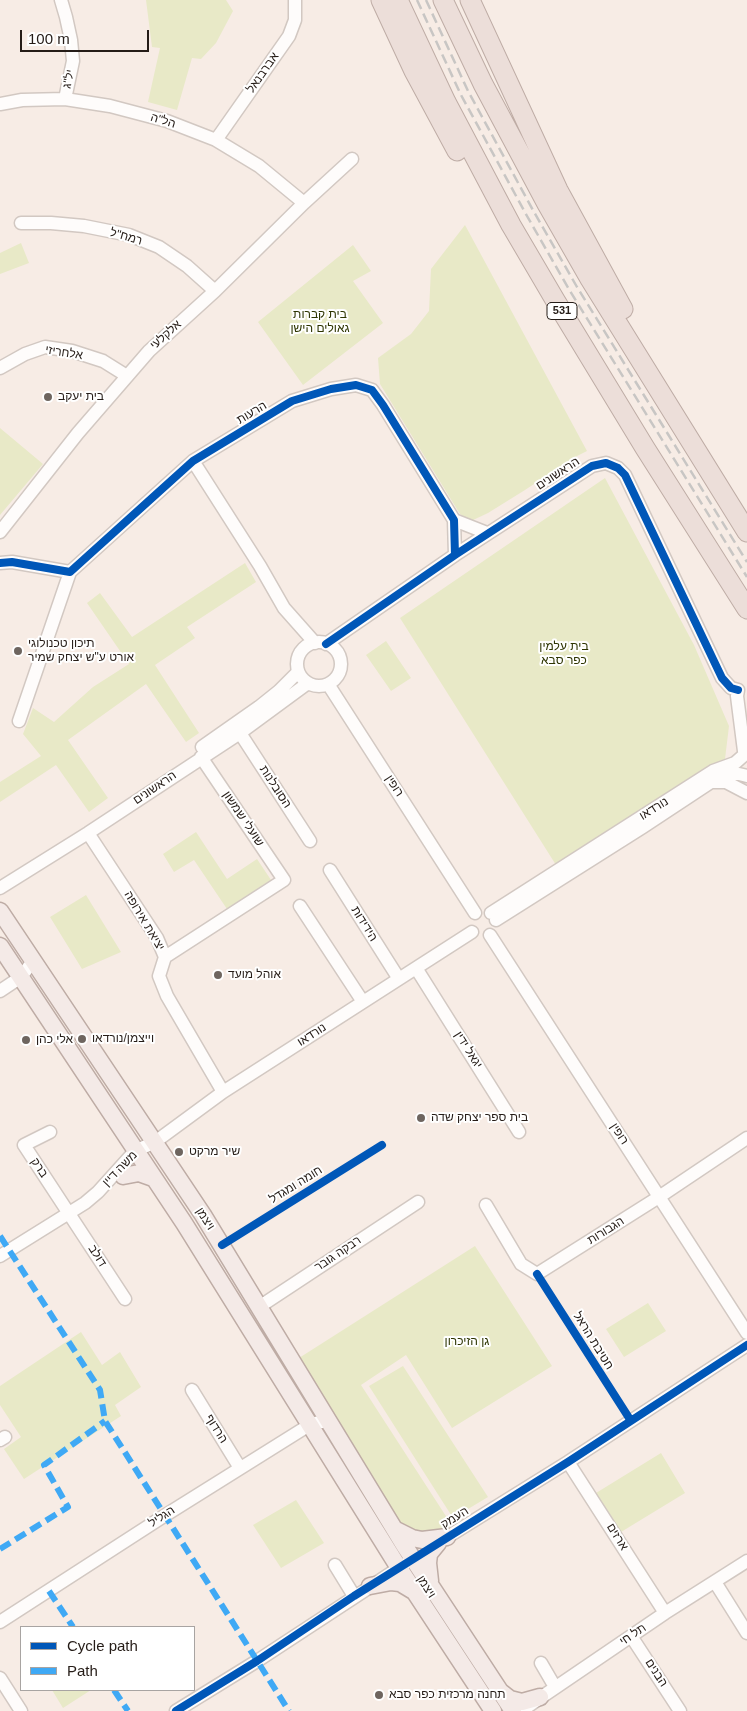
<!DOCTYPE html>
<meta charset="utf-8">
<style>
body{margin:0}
#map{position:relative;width:747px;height:1711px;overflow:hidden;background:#f7ece5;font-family:Helvetica,sans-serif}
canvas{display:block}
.legend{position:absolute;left:20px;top:1626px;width:175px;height:65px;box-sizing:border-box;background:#fff;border:1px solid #a8a4a2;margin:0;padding:6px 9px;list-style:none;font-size:15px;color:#251c17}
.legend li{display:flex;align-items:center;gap:10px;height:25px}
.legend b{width:25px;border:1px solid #a8a4a2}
.scale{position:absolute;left:20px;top:30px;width:129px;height:22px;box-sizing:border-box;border:2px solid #251c17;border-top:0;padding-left:6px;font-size:15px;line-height:18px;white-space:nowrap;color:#251c17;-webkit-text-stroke:4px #fff;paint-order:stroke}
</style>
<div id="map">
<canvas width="747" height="1711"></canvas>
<ul class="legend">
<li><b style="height:6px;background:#0057b8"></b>Cycle path</li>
<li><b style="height:6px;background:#3fa9f5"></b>Path</li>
</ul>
<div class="scale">100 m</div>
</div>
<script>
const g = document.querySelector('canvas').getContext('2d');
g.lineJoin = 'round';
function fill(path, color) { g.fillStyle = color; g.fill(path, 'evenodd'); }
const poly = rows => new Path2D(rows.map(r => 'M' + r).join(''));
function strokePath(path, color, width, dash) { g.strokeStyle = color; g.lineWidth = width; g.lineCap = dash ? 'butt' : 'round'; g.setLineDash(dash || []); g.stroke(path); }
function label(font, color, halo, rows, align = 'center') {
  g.font = font + ' Helvetica,"Noto Sans Hebrew",sans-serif'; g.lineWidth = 4; g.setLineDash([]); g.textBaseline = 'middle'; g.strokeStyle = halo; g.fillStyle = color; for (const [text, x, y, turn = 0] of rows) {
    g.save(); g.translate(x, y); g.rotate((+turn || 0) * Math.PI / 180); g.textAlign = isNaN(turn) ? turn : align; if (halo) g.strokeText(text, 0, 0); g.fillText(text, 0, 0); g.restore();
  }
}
fill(poly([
 [146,0,226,0,233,11,216,43,201,59,192,58,177,110,148,102,160,48,152,47],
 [465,225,587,451,573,458,525,490,488,513,471,521,460,514,380,384,378,358,411,334,429,311,431,269],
 [21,243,29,263,0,274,0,253],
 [353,245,371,271,353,281,383,323,303,385,258,322],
 [0,428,43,464,0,515],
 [605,478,694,645,729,726,725,759,556,865,400,618],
 [245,563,256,582,187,627,195,638,155,665,199,733,186,742,146,684,68,740,108,798,89,812,56,765,0,802,0,782,41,756,23,734,33,708,54,722,93,687,129,664,87,603,100,593,132,637],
 [386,641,411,678,391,691,366,655],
 [196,832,227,879,257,859,271,880,227,909,194,860,174,872,163,854],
 [86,895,121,952,82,969,50,917],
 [475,1246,552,1366,452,1428,406,1355,361,1385,453,1527,434,1536,402,1528,299,1358],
 [648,1303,666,1331,624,1357,606,1329],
 [81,1332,102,1365,120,1352,141,1387,115,1405,121,1416,24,1479,4,1449,21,1437,0,1405,0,1386],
 [403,1366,488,1497,453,1518,369,1386],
 [661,1453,685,1493,621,1532,596,1493],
 [296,1500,324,1543,281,1568,253,1525],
 [52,1690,91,1690,63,1708]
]), '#e8e9c7');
const minor = poly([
 [61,0,66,17,71,40,73,61,65,99],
 [0,104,22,100,65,99,110,106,167,121,216,140,259,166,304,203],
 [216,140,289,36,295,20,295,0],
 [21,223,51,223,84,226,129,235,159,247,187,266,215,291],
 [0,368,25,354,45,347,72,351,103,361,127,376],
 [193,461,260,566,284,608,315,643],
 [454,520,487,533],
 [0,532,78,433,149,351,215,291,304,203,352,159],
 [0,563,12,562,70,572,193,461,292,401,331,389,356,385,372,390,383,405,454,520,455,555],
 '297 664a22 22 0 1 1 44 0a22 22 0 1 1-44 0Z',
 [326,644,455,555,592,466,606,463,618,468,625,475,722,678,731,688,738,690],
 [328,684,475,913],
 [738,690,737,696,744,751],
 [19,721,70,572],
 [240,733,310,841],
 [202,747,259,707,279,691,298,672],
 [711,782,726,782,747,793],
 [88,833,157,938,165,957,159,976,167,996,223,1092],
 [330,870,399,979],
 [0,888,88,833,240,733,308,683],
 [300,906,363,1002],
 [491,913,713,771,735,763,743,756],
 [496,920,643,827,711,782,732,774,739,774,747,776],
 [490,935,747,1333],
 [165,957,284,880,201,757],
 [416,968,519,1132],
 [0,991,21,977,33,961],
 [50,1132,24,1145,125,1299],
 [486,1205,521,1264,537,1274,659,1197,747,1138],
 [0,1256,85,1203,98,1192,135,1151,155,1142,223,1092,472,932],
 [259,1307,418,1202],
 [192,1390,240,1468],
 [0,1440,5,1437],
 [568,1462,665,1613],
 [441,1541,568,1462,747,1345],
 [335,1565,354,1596],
 [715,1582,747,1633],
 [0,1622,164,1516,303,1429,315,1423,328,1421],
 [631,1636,680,1711],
 [541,1663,555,1687],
 [0,1678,21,1711],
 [176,1711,257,1661,405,1564],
 [521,1711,665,1613,747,1561]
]);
const major = poly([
 [0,911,203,1215,404,1545,513,1711],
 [0,946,184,1223,399,1568,493,1711],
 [123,1176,139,1173,153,1178],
 [394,1529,412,1538,422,1540,447,1537],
 [430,1581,428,1563,429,1554,438,1543],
 [370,1586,391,1582,400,1583,415,1592],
 [501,1692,510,1699,522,1702,540,1697]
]);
const highway = poly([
 [381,0,414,71,457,151],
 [398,0,446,102,511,225,555,300,645,448,747,609],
 [443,0,483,84,547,204,590,279,747,532],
 [470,0,558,190,623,309]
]);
strokePath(minor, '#d2c8c2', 15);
strokePath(major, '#beaca5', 19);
strokePath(highway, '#beaca5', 21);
strokePath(minor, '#fefcfb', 12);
strokePath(major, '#f4eae7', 16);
strokePath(highway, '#ecded9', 19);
strokePath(poly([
 [417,0,461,95,527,216,570,291,747,577],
 [426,0,468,91,534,212,577,287,747,562]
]), '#c8c6c4', 2.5, [10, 5]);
strokePath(poly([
 [0,1236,100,1390,105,1421,289,1711],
 [0,1549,68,1507,44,1465,105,1421],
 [49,1591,73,1627],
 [114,1690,128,1711]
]), '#3fa9f5', 6, [12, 6]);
strokePath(poly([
 [0,563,12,562,70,572,193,461,292,401,331,389,356,385,372,390,383,405,454,520,455,555],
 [326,644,455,555,592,466,606,463,618,468,625,475,722,678,731,688,738,690],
 [222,1245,382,1145],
 [537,1274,631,1421],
 [176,1711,257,1661,354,1596,568,1462,747,1345]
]), '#0057b8', 8);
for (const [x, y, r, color] of [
 [48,397,5,"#6e655f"],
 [18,651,5,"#6e655f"],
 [218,975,5,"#6e655f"],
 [82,1039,5,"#6e655f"],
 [26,1040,5,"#6e655f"],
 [421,1118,5,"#6e655f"],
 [179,1152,5,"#6e655f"],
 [379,1695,5,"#6e655f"]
]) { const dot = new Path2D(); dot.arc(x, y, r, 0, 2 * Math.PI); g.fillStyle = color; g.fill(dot); strokePath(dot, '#fff', 2); }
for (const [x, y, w] of [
 [562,311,30]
]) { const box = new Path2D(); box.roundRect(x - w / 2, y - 8.5, w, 17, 4); g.fillStyle = '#fff'; g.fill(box); strokePath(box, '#251c17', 1); }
label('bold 11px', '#251c17', null, [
 ["531",562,311]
]);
label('12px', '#251c17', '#fff', [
 ["אברבנאל",263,73,-55],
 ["יל\"ג",69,79,-78],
 ["הל\"ה",163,121,17],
 ["רמח\"ל",126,237,16],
 ["אלקלעי",166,335,-42],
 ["אלחריזי",64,353,9],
 ["הרעות",252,413,-31],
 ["הראשונים",558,474,-33],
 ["רופין",394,786,57],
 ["הסובלנות",275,787,57],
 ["הראשונים",155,788,-34],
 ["נורדאו",654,809,-32],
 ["שועלי שמשון",243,819,56],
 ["יציאת אירופה",144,921,59],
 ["הידידות",364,924,58],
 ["נורדאו",312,1035,-33],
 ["יגאל ידין",468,1050,58],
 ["רופין",619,1134,57],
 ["ברק",39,1168,56],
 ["משה דיין",120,1169,-46],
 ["חומה ומגדל",296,1185,-32],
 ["ויצמן",205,1219,57],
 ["הגבורות",606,1231,-32],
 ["רבקה גובר",338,1254,-34],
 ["דולב",97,1256,58],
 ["חטיבת הראל",593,1341,58],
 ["הרדוף",216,1429,58],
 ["הגליל",162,1517,-33],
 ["העמק",455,1518,-32],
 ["ארזים",617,1537,58],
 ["ויצמן",426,1587,57],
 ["תל חי",633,1635,-34],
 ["הבנים",656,1673,57]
]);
label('12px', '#2d3400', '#fff', [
 ["בית קברות",320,315],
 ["גאולים הישן",320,329],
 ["בית עלמין",564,647],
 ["כפר סבא",564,661],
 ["גן הזיכרון",467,1342]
]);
label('12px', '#251c17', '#fff', [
 ["בית יעקב",58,397],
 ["תיכון טכנולוגי",28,644],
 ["אורט ע\"ש יצחק שמיר",28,658],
 ["אוהל מועד",228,975],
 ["וייצמן/נורדאו",92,1039],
 ["אלי כהן",36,1040],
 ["בית ספר יצחק שדה",431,1118],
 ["שיר מרקט",189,1152],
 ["תחנה מרכזית כפר סבא",389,1695]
], 'left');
</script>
